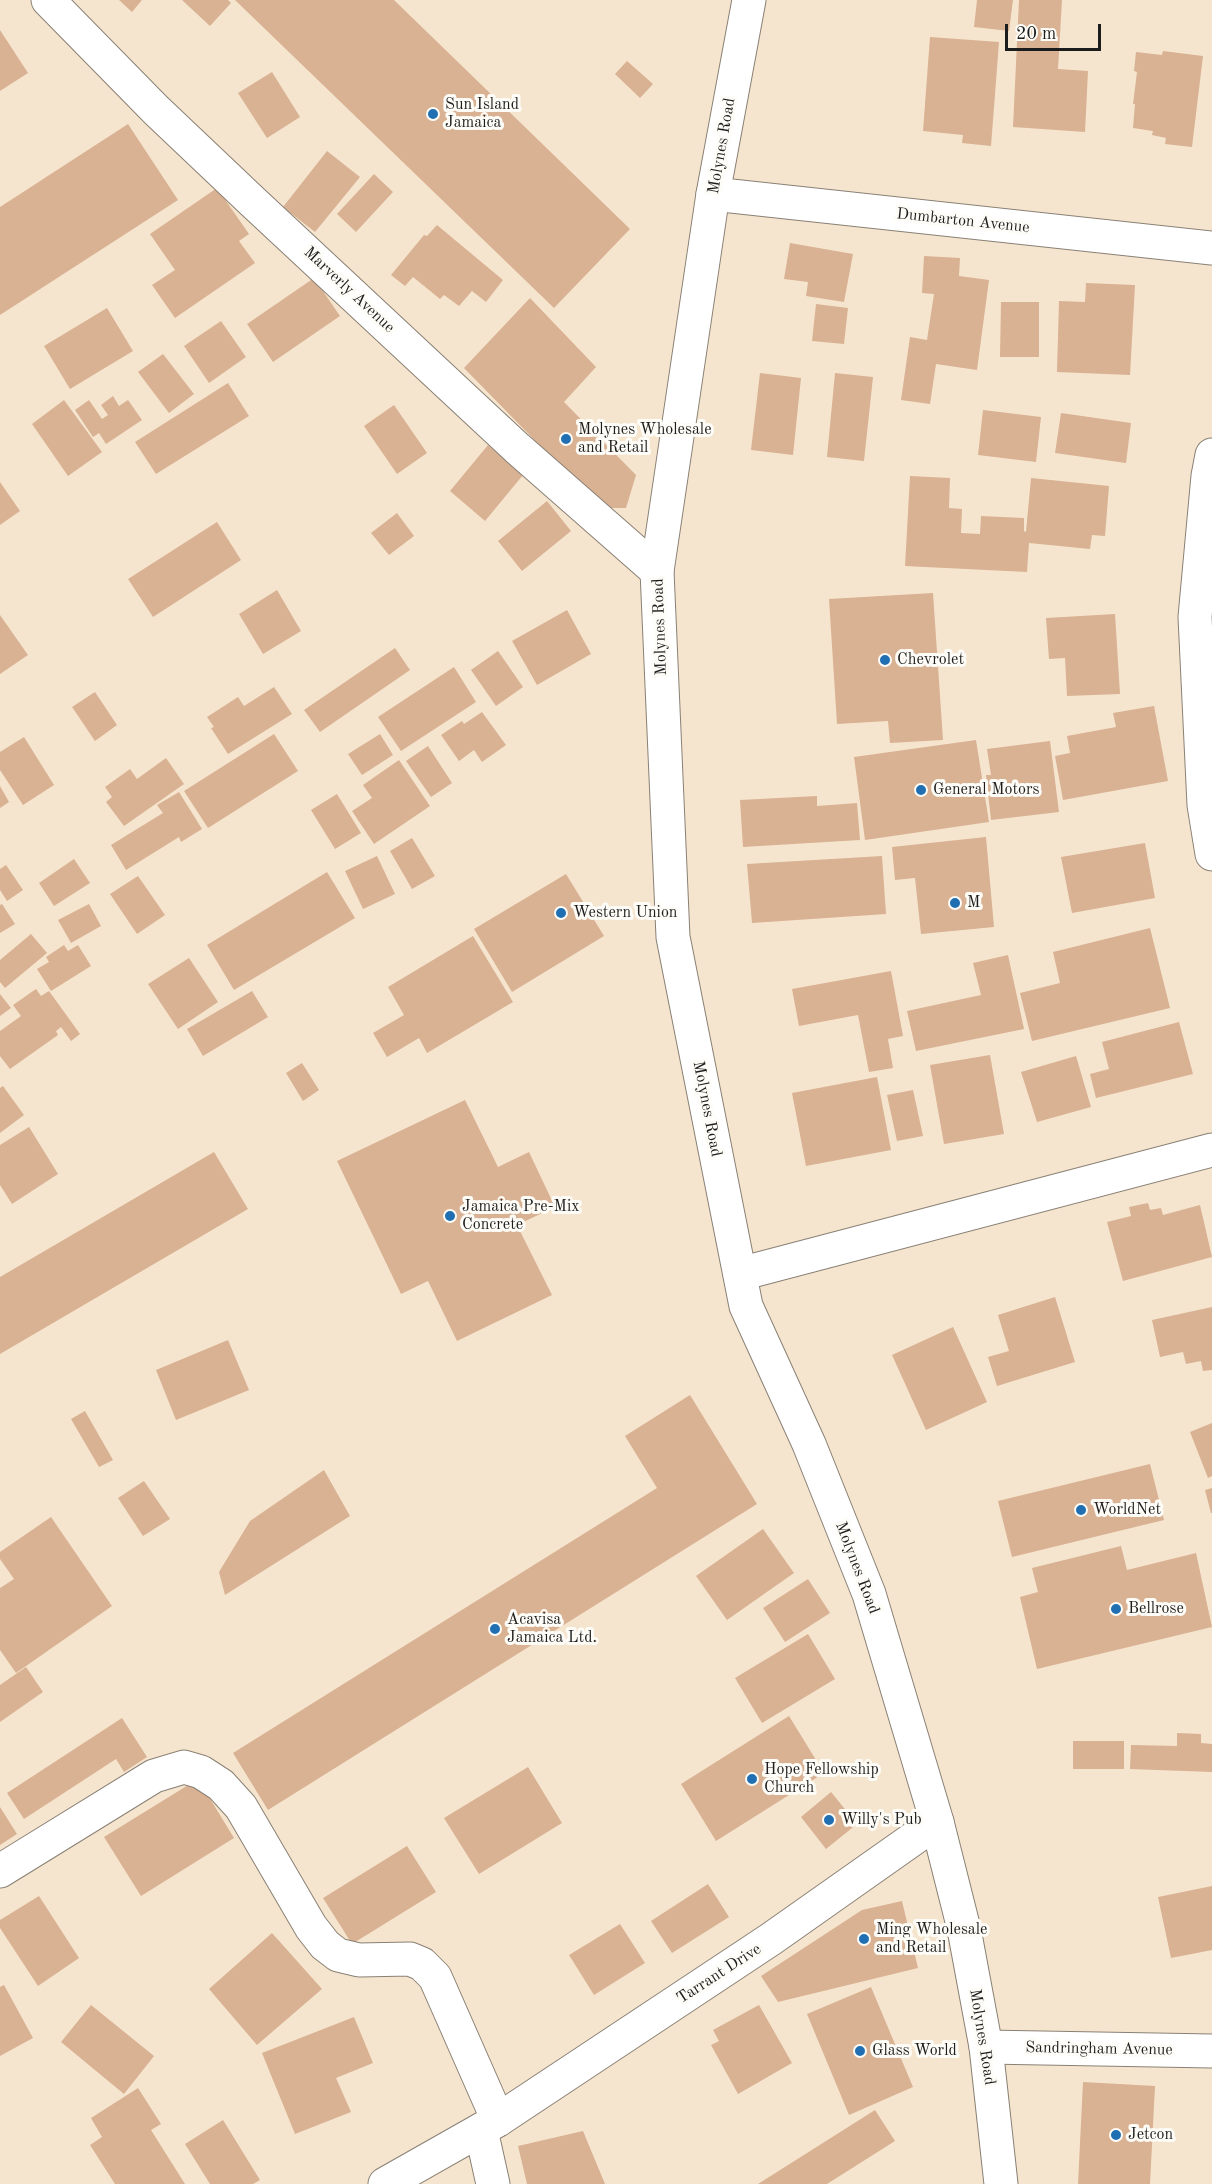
<!DOCTYPE html>
<style>
body{margin:0}
#map{position:relative;width:1212px;height:2184px;overflow:hidden;background:#f6e5ce;font-family:"Old Standard TT",serif}
canvas{display:block}
.scale{position:absolute;left:1005px;top:24px;width:96px;height:27px;box-sizing:border-box;border:3px solid #1c1c1c;border-top:0;padding-left:8px;font-size:18px;line-height:21px;white-space:nowrap;color:#1c1c1c;-webkit-text-stroke:4px #fdfcf7;paint-order:stroke}
</style>
<div id="map">
<canvas width="1212" height="2184"></canvas>
<div class="scale">20 m</div>
</div>
<script>
const g = document.querySelector('canvas').getContext('2d');
g.lineJoin = 'round';
function fill(path, color) { g.fillStyle = color; g.fill(path, 'evenodd'); }
const poly = rows => new Path2D(rows.map(r => 'M' + r).join(''));
function strokePath(path, color, width, dash) { g.strokeStyle = color; g.lineWidth = width; g.lineCap = dash ? 'butt' : 'round'; g.setLineDash(dash || []); g.stroke(path); }
function label(font, color, halo, rows, align = 'center') {
  g.font = font + ' "Old Standard TT",serif'; g.lineWidth = 6; g.setLineDash([]); g.textBaseline = 'middle'; g.strokeStyle = halo; g.fillStyle = color; for (const [text, x, y, turn = 0] of rows) {
    g.save(); g.translate(x, y); g.rotate((+turn || 0) * Math.PI / 180); g.textAlign = isNaN(turn) ? turn : align; if (halo) g.strokeText(text, 0, 0); g.fillText(text, 0, 0); g.restore();
  }
}
fill(poly([
 [119,0,142,0,132,12],
 [182,0,228,0,231,3,210,26],
 [235,0,394,0,630,229,554,308],
 [977,0,1013,0,1009,31,974,27],
 [1019,0,1062,0,1058,69,1088,71,1085,132,1013,127],
 [0,30,28,73,0,91],
 [930,37,999,42,991,146,962,143,963,135,923,131],
 [1163,51,1203,56,1192,147,1165,144,1166,138,1152,135,1153,131,1133,128,1135,104,1133,104,1137,72,1134,71,1136,52,1162,55],
 [627,61,653,84,640,98,615,74],
 [272,72,300,117,267,138,238,93],
 [128,124,178,200,0,315,0,207],
 [327,151,360,177,315,232,283,207],
 [374,174,393,192,356,232,337,214],
 [217,188,249,234,239,241,255,263,175,318,152,285,175,270,150,234],
 [437,225,503,280,486,302,472,291,459,306,444,295,440,299,413,277,405,286,391,275,424,235,427,236],
 [790,243,853,254,844,302,806,296,808,282,784,279],
 [924,256,960,258,959,276,989,280,977,370,936,364,930,404,901,400,910,337,927,340,934,294,922,293],
 [314,278,340,316,273,362,247,324],
 [1086,283,1135,285,1130,375,1057,372,1059,301,1085,302],
 [530,298,596,367,564,402,636,475,626,508,601,508,464,368],
 [1001,302,1039,302,1039,357,1000,357],
 [816,304,848,308,844,344,812,341],
 [107,308,133,351,70,389,44,346],
 [221,321,246,357,209,383,184,346],
 [163,354,194,394,169,413,138,372],
 [760,373,801,378,793,455,751,450],
 [835,373,873,377,864,461,827,457],
 [228,383,249,416,156,474,135,442],
 [113,396,119,406,128,400,142,420,106,444,99,433,93,437,75,410,89,400,102,419,108,415,101,405],
 [64,400,102,452,68,476,32,424],
 [394,405,427,453,397,474,364,426],
 [983,410,1041,417,1036,462,978,455],
 [1061,413,1131,423,1126,463,1055,453],
 [488,445,523,475,485,521,450,491],
 [910,476,950,478,949,508,962,509,961,533,980,534,981,516,1024,518,1024,531,1026,532,1031,478,1109,486,1105,536,1092,535,1090,549,1029,543,1027,572,905,566],
 [0,482,20,511,0,525],
 [547,501,571,531,522,571,498,541],
 [397,513,414,536,389,555,371,533],
 [217,522,241,560,153,617,128,579],
 [277,590,301,631,263,654,239,614],
 [933,593,943,740,890,743,888,721,837,724,829,599],
 [567,610,591,654,537,685,512,641],
 [1115,614,1120,694,1067,696,1065,658,1049,659,1046,618],
 [0,615,28,655,0,674],
 [395,648,410,670,320,732,304,710],
 [498,651,523,687,496,706,471,670],
 [454,667,476,702,401,751,378,717],
 [274,687,292,714,228,754,211,728,214,727,207,717,238,697,244,706],
 [95,692,117,725,95,741,72,707],
 [1154,706,1168,781,1063,800,1055,756,1070,753,1067,736,1116,727,1113,713],
 [482,712,506,745,482,762,474,750,459,761,441,735,462,721,464,724],
 [274,734,298,771,208,828,184,791],
 [380,734,393,755,362,775,348,754],
 [24,737,54,785,23,805,0,770,0,752],
 [976,740,989,822,865,840,854,757],
 [1050,741,1059,812,991,820,986,775,991,775,987,749],
 [428,746,452,783,431,797,406,761],
 [166,758,184,784,124,826,106,802,112,797,105,787,130,769,137,779],
 [399,760,430,806,374,844,352,811,372,798,363,785],
 [0,786,9,802,0,808],
 [179,792,202,829,181,842,179,837,126,870,111,845,163,813,157,805],
 [337,794,361,833,335,849,311,810],
 [817,796,817,806,857,803,860,840,743,847,740,800],
 [986,837,994,927,921,934,915,878,895,880,892,847],
 [412,838,435,876,412,889,390,851],
 [1145,843,1155,898,1072,913,1061,857],
 [377,856,395,894,363,909,345,871],
 [882,856,886,914,752,923,747,864],
 [74,859,90,883,54,906,39,883],
 [6,865,23,890,7,901,0,890,0,869],
 [327,872,355,918,234,990,207,945],
 [566,874,604,936,512,992,474,929],
 [138,876,165,915,137,934,110,894],
 [2,904,15,924,0,933,0,905],
 [89,904,101,926,71,943,58,920],
 [1150,928,1170,1008,1032,1041,1020,993,1060,983,1053,952],
 [31,934,47,953,5,988,0,982,0,960],
 [473,936,513,1002,427,1053,419,1038,387,1057,373,1033,404,1015,388,987],
 [64,945,68,951,78,945,91,966,51,991,37,969,49,962,46,957],
 [1008,955,1024,1029,916,1051,907,1011,981,995,973,963],
 [189,958,218,1002,178,1029,148,984],
 [891,971,903,1036,888,1039,893,1068,869,1072,858,1015,799,1026,792,989],
 [36,989,41,996,49,991,80,1034,71,1041,61,1027,56,1031,58,1035,10,1069,0,1056,0,1031,21,1016,13,1005],
 [252,991,268,1017,203,1056,187,1029],
 [0,994,11,1008,0,1016],
 [1179,1022,1193,1074,1096,1098,1090,1074,1109,1069,1102,1042],
 [990,1055,1004,1134,944,1144,930,1065],
 [1076,1056,1091,1107,1037,1122,1021,1072],
 [302,1063,319,1090,303,1101,286,1073],
 [877,1077,891,1150,806,1166,792,1093],
 [3,1086,24,1115,0,1133,0,1088],
 [913,1090,923,1136,897,1141,887,1095],
 [465,1100,498,1167,529,1152,555,1207,517,1225,552,1295,457,1341,428,1281,401,1294,337,1161],
 [29,1127,58,1174,12,1204,0,1185,0,1145],
 [214,1152,248,1209,0,1354,0,1277],
 [1148,1203,1150,1210,1161,1208,1163,1215,1200,1205,1212,1257,1123,1281,1107,1222,1131,1216,1129,1207],
 [1055,1297,1075,1362,997,1386,988,1357,1009,1351,998,1315],
 [1212,1307,1212,1370,1203,1371,1201,1361,1186,1364,1183,1352,1160,1357,1152,1320],
 [953,1327,987,1402,926,1430,892,1355],
 [228,1340,249,1390,176,1420,156,1370],
 [690,1395,757,1504,268,1810,233,1753,657,1488,625,1436],
 [85,1411,113,1460,99,1467,71,1419],
 [1212,1423,1212,1476,1208,1478,1190,1432],
 [1150,1464,1164,1520,1012,1557,998,1501],
 [324,1470,350,1516,225,1595,219,1572,250,1521],
 [144,1481,170,1519,143,1536,118,1498],
 [1212,1488,1212,1513,1211,1513,1205,1490],
 [51,1517,112,1606,16,1673,0,1650,0,1588,14,1579,0,1559,0,1552],
 [763,1529,794,1573,727,1620,696,1576],
 [1121,1546,1127,1570,1196,1553,1212,1627,1037,1669,1020,1597,1038,1592,1032,1568],
 [808,1579,830,1613,785,1642,763,1608],
 [808,1634,835,1679,762,1723,735,1678],
 [26,1667,43,1692,0,1722,0,1685],
 [789,1716,824,1773,716,1841,681,1784],
 [122,1718,147,1757,124,1772,116,1759,24,1819,7,1793],
 [1177,1733,1201,1734,1201,1743,1212,1744,1212,1772,1130,1769,1131,1745,1177,1746],
 [1073,1741,1124,1741,1124,1769,1073,1769],
 [528,1767,562,1823,479,1874,444,1818],
 [198,1779,234,1838,141,1896,104,1837],
 [831,1792,857,1824,826,1849,801,1817],
 [0,1807,17,1834,0,1845],
 [407,1846,436,1892,352,1944,323,1898],
 [708,1884,729,1917,672,1953,651,1921],
 [1212,1886,1212,1950,1171,1958,1158,1897],
 [39,1896,79,1958,38,1986,0,1928,0,1920],
 [902,1901,918,1968,778,2002,761,1976,862,1910],
 [620,1924,645,1963,594,1995,569,1955],
 [272,1933,322,1989,257,2045,209,1989],
 [4,1985,33,2038,0,2056,0,1987],
 [871,1987,913,2087,849,2115,807,2014],
 [91,2005,154,2056,124,2094,61,2042],
 [759,2005,792,2063,738,2094,711,2045,719,2041,713,2030],
 [354,2017,373,2063,336,2078,351,2112,295,2134,262,2053],
 [1083,2082,1155,2086,1150,2184,1078,2184],
 [138,2088,161,2124,151,2130,185,2184,115,2184,90,2145,102,2137,91,2118],
 [875,2110,895,2141,827,2184,758,2184],
 [223,2120,260,2180,253,2184,210,2184,185,2144],
 [583,2131,605,2184,527,2184,518,2146]
]), '#d9b193');
const minor = poly([
 [48,0,156,110,253,202,517,448,657,571],
 [713,194,1212,248],
 [1212,455,1208,476,1195,617,1204,805,1212,854],
 [740,1274,1212,1150],
 [0,1871,154,1776,184,1767,201,1772,221,1785,241,1807,311,1927,325,1945,338,1955,359,1960,410,1959,422,1964,435,1977,498,2120],
 [986,2047,1212,2051],
 [481,2130,493,2184]
]);
const tertiary = poly([
 [385,2184,498,2120,771,1939,937,1822]
]);
const secondary = poly([
 [749,0,713,194,657,571,673,937,746,1306,809,1444,869,1594,937,1822,964,1929,986,2047,1001,2184]
]);
strokePath(minor, '#898075', 35);
strokePath(tertiary, '#898075', 35);
strokePath(secondary, '#898075', 35);
strokePath(minor, '#fff', 33);
strokePath(tertiary, '#fff', 33);
strokePath(secondary, '#fff', 33);
for (const [x, y, r, color] of [
 [433,114,6,"#1f6fb2"],
 [566,439,6,"#1f6fb2"],
 [885,660,6,"#1f6fb2"],
 [921,790,6,"#1f6fb2"],
 [955,903,6,"#1f6fb2"],
 [561,913,6,"#1f6fb2"],
 [450,1216,6,"#1f6fb2"],
 [1081,1510,6,"#1f6fb2"],
 [1116,1609,6,"#1f6fb2"],
 [495,1629,6,"#1f6fb2"],
 [752,1779,6,"#1f6fb2"],
 [829,1820,6,"#1f6fb2"],
 [864,1939,6,"#1f6fb2"],
 [860,2051,6,"#1f6fb2"],
 [1116,2135,6,"#1f6fb2"]
]) { const dot = new Path2D(); dot.arc(x, y, r, 0, 2 * Math.PI); g.fillStyle = color; g.fill(dot); strokePath(dot, '#fdfcf7', 2); }
label('16px', '#1c1c1c', '#fdfcf7', [
 ["Sun Island",445,105],
 ["Jamaica",445,123],
 ["Molynes Wholesale",578,430],
 ["and Retail",578,448],
 ["Chevrolet",897,660],
 ["General Motors",933,790],
 ["M",967,903],
 ["Western Union",573,913],
 ["Jamaica Pre-Mix",462,1207],
 ["Concrete",462,1225],
 ["WorldNet",1093,1510],
 ["Bellrose",1128,1609],
 ["Acavisa",507,1620],
 ["Jamaica Ltd.",507,1638],
 ["Hope Fellowship",764,1770],
 ["Church",764,1788],
 ["Willy's Pub",841,1820],
 ["Ming Wholesale",876,1930],
 ["and Retail",876,1948],
 ["Glass World",872,2051],
 ["Jetcon",1128,2135]
], 'left');
label('16px', '#1c1c1c', '#fdfcf7', [
 ["Molynes Road",722,146,-80],
 ["Dumbarton Avenue",963,221,6],
 ["Marverly Avenue",349,290,43],
 ["Molynes Road",660,627,-92],
 ["Molynes Road",707,1109,79],
 ["Molynes Road",857,1568,69],
 ["Tarrant Drive",719,1974,-33],
 ["Molynes Road",982,2037,81],
 ["Sandringham Avenue",1099,2049,1]
]);
</script>
